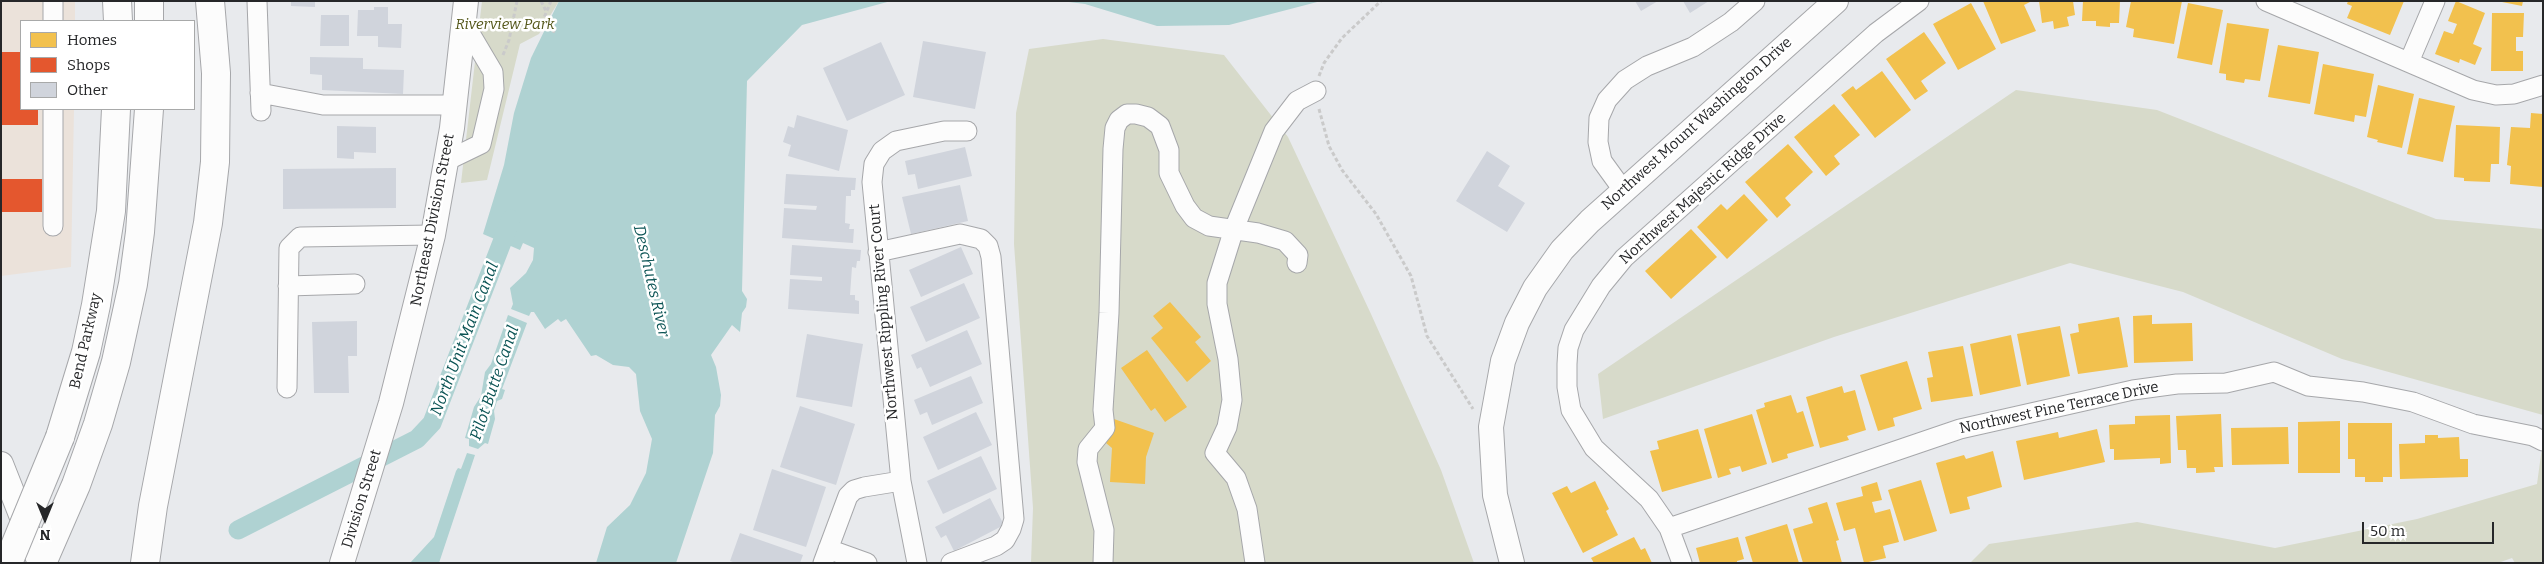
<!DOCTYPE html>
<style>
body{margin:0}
#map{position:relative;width:2544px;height:564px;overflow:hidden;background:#e8eaed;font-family:Bitter,serif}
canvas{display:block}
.frame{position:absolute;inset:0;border:2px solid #262729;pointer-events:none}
.legend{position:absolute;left:20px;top:20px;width:175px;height:90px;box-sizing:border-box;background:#fff;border:1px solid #a8a9a9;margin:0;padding:6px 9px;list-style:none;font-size:15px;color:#262729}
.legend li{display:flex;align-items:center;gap:10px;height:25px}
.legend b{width:25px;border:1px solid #a8a9a9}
.north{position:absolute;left:20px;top:494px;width:50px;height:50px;-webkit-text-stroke:4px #fff;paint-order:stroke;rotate:180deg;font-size:14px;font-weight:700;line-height:20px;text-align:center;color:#262729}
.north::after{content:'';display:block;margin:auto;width:18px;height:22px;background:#262729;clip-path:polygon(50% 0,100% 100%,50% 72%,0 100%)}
.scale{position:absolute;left:2362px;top:522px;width:132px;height:22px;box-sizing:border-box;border:2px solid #262729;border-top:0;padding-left:6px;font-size:15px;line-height:18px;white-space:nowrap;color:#262729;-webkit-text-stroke:4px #fff;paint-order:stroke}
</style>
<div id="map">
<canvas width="2544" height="564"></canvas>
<div class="frame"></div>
<ul class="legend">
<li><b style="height:14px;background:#f2c14e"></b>Homes</li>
<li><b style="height:14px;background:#e4572e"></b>Shops</li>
<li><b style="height:14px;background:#d0d4dc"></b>Other</li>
</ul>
<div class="north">N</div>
<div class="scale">50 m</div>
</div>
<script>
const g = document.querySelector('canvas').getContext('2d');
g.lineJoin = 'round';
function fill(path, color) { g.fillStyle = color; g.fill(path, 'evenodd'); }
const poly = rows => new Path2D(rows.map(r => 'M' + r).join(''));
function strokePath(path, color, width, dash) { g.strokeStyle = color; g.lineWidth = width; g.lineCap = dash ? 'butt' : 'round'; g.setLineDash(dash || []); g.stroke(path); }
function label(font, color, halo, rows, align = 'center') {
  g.font = font + ' Bitter,serif'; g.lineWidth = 5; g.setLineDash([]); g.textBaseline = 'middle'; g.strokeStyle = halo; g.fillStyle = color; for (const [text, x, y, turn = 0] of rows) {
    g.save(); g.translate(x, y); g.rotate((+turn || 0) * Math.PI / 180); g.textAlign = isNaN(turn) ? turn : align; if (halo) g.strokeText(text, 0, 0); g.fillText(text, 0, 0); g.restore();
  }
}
fill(poly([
 [1,1,75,1,75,21,21,21,21,109,74,109,71,267,1,276]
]), '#ebe2da');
fill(poly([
 [482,1,559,1,539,34,520,44,487,180,461,183],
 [1103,39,1224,55,1288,137,1371,314,1441,470,1474,563,1031,563,1033,508,1014,244,1016,113,1029,49],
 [2016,90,2157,110,2436,219,2543,229,2543,415,2342,359,2183,292,2070,263,1834,337,1603,419,1598,374],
 [2543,440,2543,563,2515,563,2512,558,2498,563,1970,563,1989,544,2137,522,2275,548,2417,519,2537,484]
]), '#d7daca');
fill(poly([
 [559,1,891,1,802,25,747,81,742,291,747,299,746,307,742,313,740,332,732,325,711,355,716,367,721,395,720,406,715,415,713,453,676,563,596,563,607,527,630,505,646,473,652,439,640,411,636,374,629,367,613,365,596,355,591,356,566,319,561,322,558,319,545,329,534,312,531,312,529,316,511,309,513,304,510,288,526,273,533,260,534,248,523,243,520,250,483,234,504,165,514,113,531,58],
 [1061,1,1321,1,1229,25,1157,26,1085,4],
 [508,315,527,323,502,389,505,390,502,399,497,401,494,411,495,419,488,444,485,443,478,449,469,446,469,439,465,438,474,407,481,396,485,372,491,364],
 [467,453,475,455,439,563,410,563,434,537,456,471,458,468,461,469]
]), '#afd2d2');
fill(poly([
 [1983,1,2032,1,2024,5,2036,31,2001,44],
 [2039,1,2073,1,2075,15,2067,17,2069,26,2054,29,2053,21,2042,23],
 [2083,1,2120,1,2119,23,2110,23,2110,27,2096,26,2096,21,2082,21],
 [2131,1,2182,1,2174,44,2133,37,2134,29,2126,27],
 [2348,1,2404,1,2390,35,2347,18,2352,6,2347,4],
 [2456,1,2485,13,2473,44,2482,48,2475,65,2460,59,2459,63,2435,54,2444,31,2453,34,2457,24,2448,21],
 [2497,1,2523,1,2522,6],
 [1971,3,1996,49,1958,70,1933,24],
 [2188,3,2223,10,2212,65,2177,58],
 [2492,13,2524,13,2523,37,2516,37,2516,51,2523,51,2523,71,2491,71],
 [2227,23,2269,29,2260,81,2245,79,2244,83,2226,80,2226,74,2219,73],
 [1924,32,1946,63,1921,81,1928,91,1915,100,1886,59],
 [2278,45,2319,52,2310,104,2268,97],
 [2323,64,2374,74,2366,117,2355,115,2354,122,2314,114],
 [1882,71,1911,110,1875,138,1841,95,1853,86,1856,90],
 [2378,85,2414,94,2402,148,2377,142,2378,140,2367,137],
 [2419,98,2455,106,2443,162,2407,154],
 [1834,104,1860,135,1834,156,1840,164,1826,176,1794,137],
 [2531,113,2543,114,2543,187,2510,184,2511,166,2507,165,2511,127,2530,128],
 [2456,125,2500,127,2499,164,2491,164,2490,182,2464,181,2464,178,2454,177],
 [1788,144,1813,172,1785,198,1791,205,1777,218,1745,182],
 [1744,194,1768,220,1727,259,1697,227,1721,204,1727,210],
 [1691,229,1717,257,1671,299,1645,271],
 [1170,302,1201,337,1195,342,1211,361,1187,382,1151,338,1163,328,1153,316],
 [2152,315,2152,324,2192,323,2193,361,2134,363,2133,316],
 [2119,317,2128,367,2078,374,2070,334,2079,332,2078,324],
 [2060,326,2070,376,2027,385,2017,334],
 [2011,335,2021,386,1980,395,1970,344],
 [1963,346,1973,396,1931,402,1927,378,1933,377,1928,352],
 [1147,350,1187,407,1165,422,1155,408,1151,411,1121,368],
 [1907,361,1922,409,1893,418,1895,426,1878,431,1860,375],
 [1842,386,1844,393,1855,390,1866,430,1847,436,1849,440,1820,448,1806,397],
 [1791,395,1797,413,1803,411,1814,446,1787,454,1788,458,1772,463,1756,410,1765,407,1764,403],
 [1752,414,1767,464,1742,472,1740,466,1729,469,1731,474,1718,478,1704,429],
 [2221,414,2223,467,2214,467,2215,472,2196,473,2196,468,2187,468,2186,450,2178,450,2176,416],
 [2170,415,2171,463,2160,464,2160,458,2114,460,2114,449,2110,449,2109,425,2135,424,2135,416],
 [1114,419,1154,433,1146,457,1145,484,1110,482,1112,448,1106,443],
 [2340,421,2340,473,2298,473,2298,422],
 [2348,423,2392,423,2392,477,2383,477,2383,482,2365,482,2365,477,2355,477,2355,459,2348,459],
 [2288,427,2289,464,2232,465,2231,428],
 [1698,429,1712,478,1662,492,1650,451,1659,449,1657,441],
 [2097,429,2105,462,2024,480,2016,441,2058,432,2059,438],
 [2425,435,2438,435,2438,438,2459,437,2460,459,2468,459,2468,477,2400,479,2399,444,2425,443],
 [1993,451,2002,487,1967,497,1970,509,1950,514,1936,463,1964,455,1966,459],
 [1921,480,1937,531,1904,541,1888,490],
 [1595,481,1609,509,1606,511,1618,535,1583,553,1552,493,1567,486,1571,493],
 [1877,482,1882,500,1872,502,1875,513,1890,509,1899,542,1883,546,1886,558,1864,563,1855,528,1844,531,1836,503,1863,496,1861,487],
 [1827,502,1839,540,1836,541,1842,563,1803,563,1793,529,1813,523,1808,508],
 [1787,524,1799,563,1753,563,1745,537],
 [1634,537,1641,550,1645,548,1652,563,1594,563,1591,558],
 [1738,537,1744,559,1737,561,1737,563,1700,563,1696,548]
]), '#f2c14e');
fill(poly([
 [1,52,21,52,21,109,38,109,38,125,1,125],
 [1,179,42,179,42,212,1,212]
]), '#e4572e');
strokePath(poly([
 [238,530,417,439,432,423,511,219]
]), '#afd2d2', 19);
fill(poly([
 [291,1,315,1,315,7,291,6],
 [1635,1,1658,1,1641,11],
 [1683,1,1709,1,1690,13],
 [374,7,388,7,388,24,402,24,401,48,378,47,378,36,357,36,358,10,374,10],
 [321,15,349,15,349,46,320,46],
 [923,41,986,52,975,109,913,97],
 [881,42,905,95,847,121,823,68],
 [310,57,363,58,363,69,404,70,403,94,322,90,322,75,310,74],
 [797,115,848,130,839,171,788,156,791,145,783,142,788,126,794,128],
 [337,126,376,127,376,153,354,152,354,159,337,158],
 [965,147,972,176,918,189,915,174,908,175,905,161],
 [1487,151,1510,166,1498,186,1525,203,1507,232,1456,201],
 [396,168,396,208,283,209,283,169],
 [786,174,856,178,855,190,851,190,851,196,846,196,845,223,850,224,849,229,854,229,853,243,782,238,784,208,816,210,817,206,784,204],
 [960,185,968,221,911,234,902,197],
 [792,245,861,250,860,261,857,261,856,268,852,267,850,295,855,295,855,300,859,301,859,314,788,309,790,279,822,281,822,277,790,275],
 [961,247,973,274,921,297,909,270],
 [964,283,980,318,926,342,910,307],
 [357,321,357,356,348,356,349,393,314,393,312,322],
 [967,330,982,364,930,387,921,367,917,369,911,355],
 [807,334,863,344,852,407,796,397],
 [971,376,983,403,932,425,927,412,920,415,914,400],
 [800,406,855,424,836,485,780,467],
 [976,412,992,445,938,470,923,437],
 [981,456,997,489,943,514,927,481],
 [772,469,826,487,806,547,753,530],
 [990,498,1004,525,954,551,946,535,941,538,935,527],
 [740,533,803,555,800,563,736,563,730,561]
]), '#d0d4dc');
const minor = poly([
 [53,1,53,21],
 [257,1,261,111],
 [2266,1,2473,90,2496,95,2514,94,2543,85],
 [2409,62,2435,1],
 [260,93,323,105,455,105],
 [53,109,53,226],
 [446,161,481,144,494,89,493,72,464,23],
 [1623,190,1602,161,1598,142,1599,118,1607,100,1625,80,1647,66,1693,47,1731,22,1755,1],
 [878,252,960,234,981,239,988,246,991,257,1014,519,1011,529,1005,540,996,546,951,563],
 [288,286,355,284],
 [287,388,289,248,300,237,433,235],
 [1669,528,1960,429,2133,390,2177,384,2226,383,2274,372,2308,386,2363,392,2413,402,2473,424,2533,436,2543,441],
 [828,549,867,563],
 [823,563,848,496,854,490,864,487,901,481],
 [917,563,901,481,872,182,874,164,882,151,896,141,944,131,967,131],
 [1103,563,1104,530,1087,462,1088,449,1105,428,1103,410,1109,313,1113,149,1115,128,1119,120,1127,114,1136,114,1148,117,1160,126,1169,150,1169,173,1185,206,1194,218,1209,226,1258,233,1285,241,1298,255,1297,263],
 [1255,563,1247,509,1236,478,1215,453,1227,427,1232,400,1228,359,1217,304,1217,283,1234,229,1274,131,1297,101,1316,91],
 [1682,563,1669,528,1649,499,1594,448,1571,410,1567,387,1567,364,1568,348,1574,330,1601,286,1624,258,1876,33,1919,1]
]);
const major = poly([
 [1,464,40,563],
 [342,563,391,403,433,235,452,128,466,1],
 [1512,563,1495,495,1491,427,1503,361,1517,323,1535,288,1562,250,1590,221,1836,1]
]);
const highway = poly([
 [117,1,118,21],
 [149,1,149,21],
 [60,437,86,352,96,305,111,211,116,109],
 [42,563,76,485,98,424,116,362,133,284,140,232,149,109],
 [145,563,153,506,208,223,215,162,216,73,210,1]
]);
strokePath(minor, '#a6a7aa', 21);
strokePath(major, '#a6a7aa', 26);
strokePath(highway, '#a6a7aa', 30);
strokePath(poly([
 [541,1,546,11],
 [551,1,541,25,555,32],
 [503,55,509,40,517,1],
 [1319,76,1324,63,1342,38,1381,1],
 [1319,109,1329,146,1342,170,1376,214,1411,276,1427,336,1473,409]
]), '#cacaca', 3, [4, 2.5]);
strokePath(minor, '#fcfcfc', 19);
strokePath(major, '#fcfcfc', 24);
strokePath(highway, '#fcfcfc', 28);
const highwayBridge = poly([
 [8,563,60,437]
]);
strokePath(highwayBridge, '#a6a7aa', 30, []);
strokePath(highwayBridge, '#fcfcfc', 28);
label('italic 15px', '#54571a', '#fff', [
 ["Riverview Park",505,25]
]);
label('15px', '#262729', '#fff', [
 ["Northwest Mount Washington Drive",1697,124,-42],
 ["Northwest Majestic Ridge Drive",1703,189,-42],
 ["Northeast Division Street",433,220,-79],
 ["Northwest Rippling River Court",884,312,-95],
 ["Bend Parkway",86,341,-77],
 ["Northwest Pine Terrace Drive",2059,408,-12],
 ["Division Street",362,499,-73]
]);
label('italic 16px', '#0a5354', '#fff', [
 ["Deschutes River",651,281,77],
 ["North Unit Main Canal",465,339,-69],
 ["Pilot Butte Canal",495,383,-71]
]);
</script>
